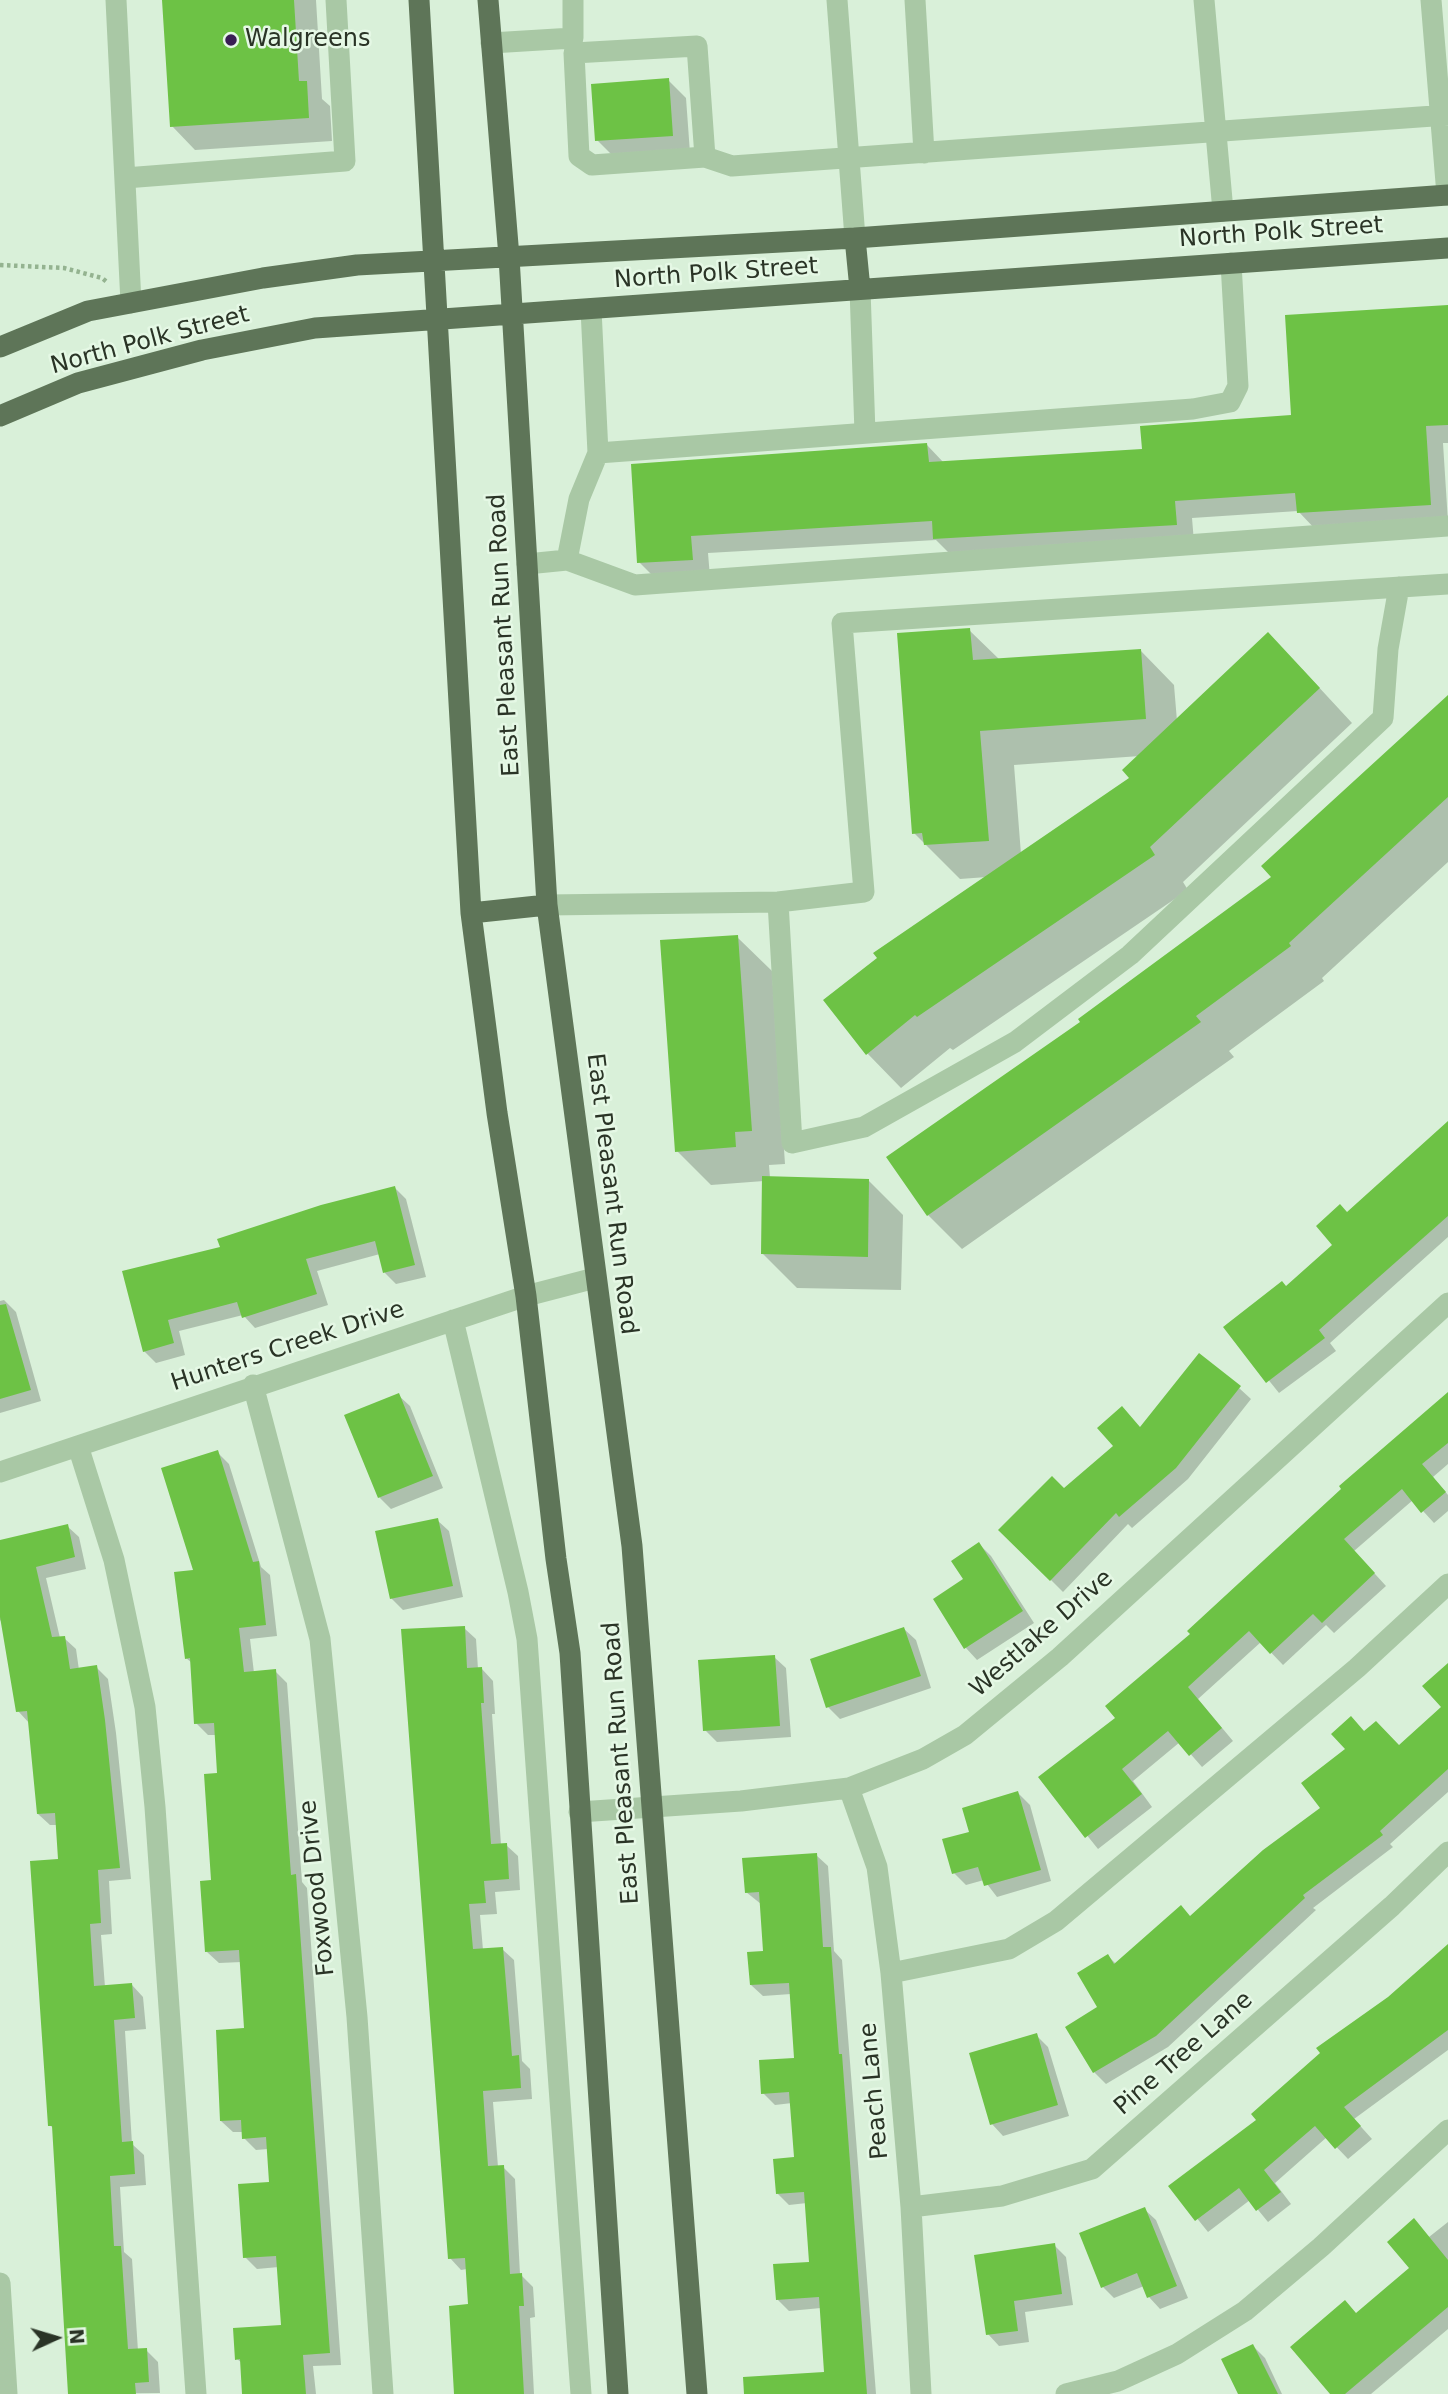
<!DOCTYPE html>
<style>
body{margin:0}
#map{position:relative;width:1448px;height:2394px;overflow:hidden;background:#d9f0d9;font-family:"DejaVu Sans",sans-serif}
canvas{display:block}
.north{position:absolute;left:21px;top:2303px;width:70px;height:70px;-webkit-text-stroke:5px #e5f8e5;paint-order:stroke;rotate:86deg;font-size:19px;font-weight:700;line-height:28px;text-align:center;color:#2a3426}
.north::after{content:'';display:block;margin:auto;width:24px;height:32px;background:#2a3426;clip-path:polygon(50% 0,100% 100%,50% 72%,0 100%)}
</style>
<div id="map">
<canvas width="1448" height="2394"></canvas>
<div class="north">N</div>
</div>
<script>
const g = document.querySelector('canvas').getContext('2d');
g.lineJoin = 'round';
function fill(path, color) { g.fillStyle = color; g.fill(path, 'evenodd'); }
const poly = rows => new Path2D(rows.map(r => 'M' + r).join(''));
function strokePath(path, color, width, dash) { g.strokeStyle = color; g.lineWidth = width; g.lineCap = dash ? 'butt' : 'round'; g.setLineDash(dash || []); g.stroke(path); }
function label(font, color, halo, rows, align = 'center') {
  g.font = font + ' "DejaVu Sans",sans-serif'; g.lineWidth = 5; g.setLineDash([]); g.textBaseline = 'middle'; g.strokeStyle = halo; g.fillStyle = color; for (const [text, x, y, turn = 0] of rows) {
    g.save(); g.translate(x, y); g.rotate((+turn || 0) * Math.PI / 180); g.textAlign = isNaN(turn) ? turn : align; if (halo) g.strokeText(text, 0, 0); g.fillText(text, 0, 0); g.restore();
  }
}
fill(poly([
 [164,0,316,0,322,99,330,106,332,141,195,150,172,126],
 [668,80,686,98,690,153,615,158,597,140],
 [1448,307,1448,443,1443,443,1448,522,1316,530,1298,511,1192,518,1194,542,953,557,936,540,708,553,710,577,657,580,639,562,633,465,927,445,944,463,1144,450,1292,417],
 [969,630,1000,660,1140,650,1174,685,1177,721,1302,669,1352,723,1183,882,1188,890,953,1050,950,1048,901,1088,867,1053,987,877,960,879,914,833],
 [1140,756,1131,778,1021,854,1014,765],
 [1448,697,1448,862,1322,978,1324,981,1229,1051,1234,1057,962,1249,928,1215,1083,1023,1274,877],
 [737,937,772,971,785,1164,769,1165,770,1178,869,1181,903,1215,901,1290,797,1288,762,1253,764,1181,711,1185,677,1151],
 [1448,1123,1448,1237,1330,1343,1336,1351,1279,1393,1226,1327,1286,1288,1335,1245,1347,1214],
 [395,1188,406,1199,426,1277,396,1284,385,1273,380,1254,317,1271,328,1305,255,1328,243,1315,179,1331,185,1355,156,1363,144,1351,222,1248],
 [4,1300,16,1312,41,1401,0,1413,0,1301],
 [1239,1388,1251,1399,1188,1479,1132,1528,1128,1524,1063,1592,1001,1530,1064,1491,1141,1429],
 [398,1395,410,1406,443,1488,391,1509,379,1497],
 [1448,1395,1448,1464,1433,1477,1448,1495,1448,1511,1434,1523,1413,1500,1354,1551,1386,1586,1334,1633,1326,1625,1283,1665,1261,1642,1198,1699,1233,1741,1202,1767,1180,1742,1133,1781,1152,1807,1098,1849,1041,1778,1117,1718,1193,1634],
 [217,1452,229,1464,261,1567,270,1575,277,1636,250,1639,254,1673,275,1671,287,1683,302,1882,307,1888,341,2365,313,2366,316,2394,244,2394,242,2363,237,2359,283,2327,279,2267,257,2269,245,2257,271,2183,268,2149,256,2150,244,2138,244,2132,233,2132,221,2121,246,2030,242,1962,219,1963,207,1952,219,1775,216,1735,208,1735,196,1723,192,1663,186,1658,195,1571],
 [437,1520,449,1531,463,1597,403,1610,391,1598],
 [67,1526,79,1537,86,1569,46,1578,60,1638,64,1638,76,1649,79,1670,96,1667,108,1679,116,1733,131,1879,109,1881,112,1934,101,1935,105,1987,132,1985,143,1997,146,2029,125,2031,132,2144,144,2155,146,2185,120,2187,124,2252,132,2259,138,2351,146,2350,158,2362,160,2393,70,2394,54,2129,50,2125,60,1861,57,1825,50,1825,38,1814,30,1724,18,1711,5,1625,0,1620,0,1542],
 [979,1544,991,1556,1034,1623,977,1660,966,1648,935,1600,965,1580],
 [464,1628,476,1639,478,1669,482,1669,493,1681,495,1714,492,1714,501,1845,506,1845,518,1856,520,1890,495,1892,497,1914,480,1915,483,1950,502,1949,514,1960,522,2061,530,2069,532,2099,493,2102,498,2167,503,2167,515,2179,520,2274,533,2287,535,2317,530,2318,534,2394,552,2394,457,2394,469,2306,467,2269,461,2270,450,2258],
 [904,1629,916,1640,931,1688,840,1719,828,1707],
 [774,1657,786,1668,791,1737,717,1742,705,1730],
 [1448,1665,1448,1792,1390,1844,1393,1847,1313,1908,1316,1910,1168,2047,1106,2084,1094,2072,1108,1956,1116,1964,1191,1918,1322,1809,1365,1733,1399,1747,1443,1707],
 [1018,1793,1030,1805,1051,1881,997,1897,984,1880,966,1885,954,1873,972,1833],
 [816,1855,828,1866,834,1951,842,1960,876,2394,785,2394,826,2373,821,2308,789,2311,777,2299,811,2263,807,2203,789,2205,777,2193,796,2159,792,2103,775,2105,763,2093,796,2059,791,1994,763,1996,751,1985,765,1953,761,1904,746,1892],
 [1448,1946,1448,2050,1354,2119,1372,2139,1348,2159,1327,2137,1275,2183,1291,2204,1268,2222,1250,2200,1208,2232,1171,2186,1258,2120],
 [1036,2035,1048,2047,1069,2116,1003,2136,992,2124],
 [1144,2209,1156,2220,1188,2298,1160,2309,1149,2297,1144,2286,1114,2298,1103,2287],
 [1448,2222,1448,2329,1371,2394,1332,2394,1429,2237],
 [1054,2245,1066,2257,1073,2305,1025,2312,1029,2342,999,2346,988,2334],
 [1253,2346,1265,2358,1282,2394,1240,2394]
]), '#0003');
fill(poly([
 [162,0,294,0,299,81,307,81,309,118,170,127],
 [669,78,673,136,595,141,591,84],
 [1448,305,1448,425,1426,426,1431,505,1297,513,1295,493,1175,501,1177,525,933,539,932,521,691,536,693,560,637,563,631,464,927,443,929,462,1142,449,1140,426,1291,415,1285,315],
 [970,628,973,660,1141,649,1146,719,980,731,989,841,924,845,922,833,912,834,897,633],
 [1268,632,1320,688,1150,847,1155,855,917,1017,915,1015,866,1055,823,1000,877,958,873,953,1129,778,1122,770],
 [1448,695,1448,797,1289,943,1291,946,1196,1016,1201,1022,927,1216,886,1157,1080,1022,1078,1019,1271,877,1261,866],
 [738,935,752,1131,735,1132,736,1147,675,1152,660,940],
 [1448,1121,1448,1216,1319,1330,1325,1338,1266,1383,1223,1327,1282,1281,1286,1286,1332,1245,1316,1226,1340,1204,1347,1212],
 [762,1176,869,1179,868,1257,761,1254],
 [395,1186,415,1265,383,1273,375,1241,306,1259,317,1294,242,1318,237,1302,168,1320,174,1343,143,1352,122,1271,220,1247,217,1239,321,1205],
 [6,1304,31,1390,0,1399,0,1305],
 [1199,1353,1241,1386,1176,1468,1119,1517,1116,1513,1050,1581,998,1530,1052,1476,1064,1488,1113,1446,1097,1428,1122,1406,1140,1427],
 [1448,1392,1448,1443,1422,1464,1446,1492,1421,1513,1402,1489,1344,1539,1375,1573,1322,1623,1313,1614,1270,1654,1249,1631,1188,1687,1222,1728,1189,1756,1168,1731,1122,1769,1142,1794,1085,1838,1038,1777,1115,1718,1105,1706,1190,1634,1187,1631,1341,1489,1339,1486],
 [399,1393,433,1476,378,1498,344,1415],
 [218,1450,253,1562,259,1561,266,1625,239,1628,244,1672,276,1669,291,1875,296,1874,330,2353,303,2355,306,2394,242,2394,240,2359,235,2360,233,2328,281,2325,276,2256,243,2258,238,2184,269,2182,266,2137,242,2139,241,2120,220,2121,216,2030,244,2028,239,1950,205,1952,200,1881,211,1880,204,1774,217,1773,214,1723,194,1724,190,1658,185,1659,174,1572,193,1570,161,1468],
 [438,1518,453,1586,390,1599,375,1531],
 [68,1524,75,1557,36,1567,52,1637,65,1636,70,1669,97,1665,105,1720,120,1868,98,1870,101,1923,90,1924,94,1986,132,1983,135,2018,114,2020,122,2142,133,2141,135,2174,110,2176,114,2246,121,2246,128,2349,147,2348,149,2382,135,2383,136,2394,68,2394,52,2126,48,2126,30,1861,58,1859,55,1813,37,1814,27,1711,16,1712,0,1617,0,1540],
 [979,1542,1023,1611,964,1649,933,1599,963,1579,951,1561],
 [465,1626,467,1668,482,1667,484,1703,481,1703,491,1844,507,1843,509,1879,484,1881,486,1903,469,1904,473,1949,503,1947,512,2056,519,2055,521,2088,483,2091,488,2166,504,2165,510,2274,522,2273,524,2306,519,2306,524,2394,454,2394,449,2306,468,2304,465,2258,448,2259,401,1629],
 [904,1627,921,1676,826,1708,810,1659],
 [775,1655,780,1726,703,1731,698,1660],
 [1448,1663,1448,1769,1380,1831,1383,1835,1303,1895,1305,1898,1156,2036,1093,2073,1065,2027,1097,2007,1077,1973,1108,1954,1114,1964,1181,1905,1190,1916,1263,1850,1320,1808,1301,1783,1345,1749,1331,1734,1351,1716,1364,1731,1376,1721,1399,1745,1441,1707,1422,1686],
 [1018,1791,1041,1870,984,1886,978,1867,952,1874,942,1839,969,1832,962,1808],
 [817,1853,823,1947,831,1947,839,2054,842,2054,867,2394,744,2394,743,2377,824,2372,819,2297,776,2300,773,2264,809,2262,804,2192,776,2194,773,2159,794,2157,789,2092,761,2094,759,2060,794,2058,789,1983,750,1985,747,1952,763,1951,759,1892,745,1893,742,1858],
 [1448,1944,1448,2030,1344,2107,1361,2126,1335,2149,1315,2126,1264,2170,1281,2192,1256,2211,1239,2188,1195,2221,1168,2186,1256,2120,1251,2114,1320,2053,1316,2048,1388,1997],
 [1037,2033,1058,2105,990,2125,969,2053],
 [1145,2207,1177,2286,1147,2298,1137,2273,1101,2288,1079,2233],
 [1414,2218,1448,2260,1448,2307,1345,2394,1330,2394,1290,2347,1345,2300,1356,2313,1409,2268,1387,2242],
 [1055,2243,1062,2294,1014,2301,1018,2331,986,2335,974,2255],
 [1253,2344,1278,2394,1238,2394,1221,2359]
]), '#6dc245');
strokePath(poly([
 [0,265,64,268,102,278,108,283]
]), '#94b390', 4.5, [3.5, 3.5]);
strokePath(poly([
 [116,0,131,303],
 [837,0,855,238],
 [915,0,924,153],
 [1204,0,1223,211],
 [1431,0,1447,195],
 [491,43,573,38,573,0],
 [705,157,697,46,574,53,579,156,592,165,705,157,732,166,1448,115],
 [125,178,345,161,336,0],
 [860,289,865,433],
 [591,309,598,453],
 [567,560,579,499,598,453,1193,409,1230,402,1238,386,1231,263],
 [527,564,567,560,635,585,1448,526],
 [778,902,792,1143,864,1127,1015,1042,1130,955,1383,718,1388,649,1399,587],
 [547,905,778,902,864,892,842,623,1448,584],
 [453,1320,518,1592,527,1639,581,2394],
 [253,1385,320,1639,357,2017,383,2394],
 [78,1446,114,1560,145,1707,155,1807,196,2394],
 [0,1472,526,1296,595,1278],
 [849,1788,877,1867,891,1973,911,2207,921,2394],
 [579,1812,741,1801,849,1788,923,1759,965,1735,1060,1657,1448,1303],
 [891,1973,1009,1949,1056,1921,1357,1668,1448,1584],
 [911,2207,1002,2196,1092,2169,1392,1906,1448,1852],
 [0,2283,7,2394],
 [1066,2394,1118,2381,1177,2354,1245,2311,1321,2247,1448,2130]
]), '#a9c8a5', 21);
strokePath(poly([
 [419,0,471,913,497,1113,526,1296,556,1559,570,1653,618,2394],
 [488,0,509,257,547,905,632,1546,697,2394],
 [855,238,860,289],
 [0,347,88,311,263,278,357,265,855,238,1448,195],
 [0,416,78,383,202,350,315,328,1448,248],
 [471,913,547,905]
]), '#5e7558', 21);
for (const [x, y, r, color] of [
 [231,40,7,"#391d54"]
]) { const dot = new Path2D(); dot.arc(x, y, r, 0, 2 * Math.PI); g.fillStyle = color; g.fill(dot); strokePath(dot, '#e5f8e5', 2.5); }
label('24px', '#2a3426', '#e5f8e5', [
 ["Walgreens",245,40]
], 'left');
label('24px', '#2a3426', '#e5f8e5', [
 ["North Polk Street",1281,233,-4],
 ["North Polk Street",716,274,-4],
 ["North Polk Street",150,341,-15],
 ["East Pleasant Run Road",505,635,-93],
 ["East Pleasant Run Road",611,1194,83],
 ["Hunters Creek Drive",288,1347,-18],
 ["Westlake Drive",1042,1634,-41],
 ["East Pleasant Run Road",622,1763,-94],
 ["Foxwood Drive",318,1888,-96],
 ["Pine Tree Lane",1184,2054,-41],
 ["Peach Lane",875,2091,-95]
]);
</script>
